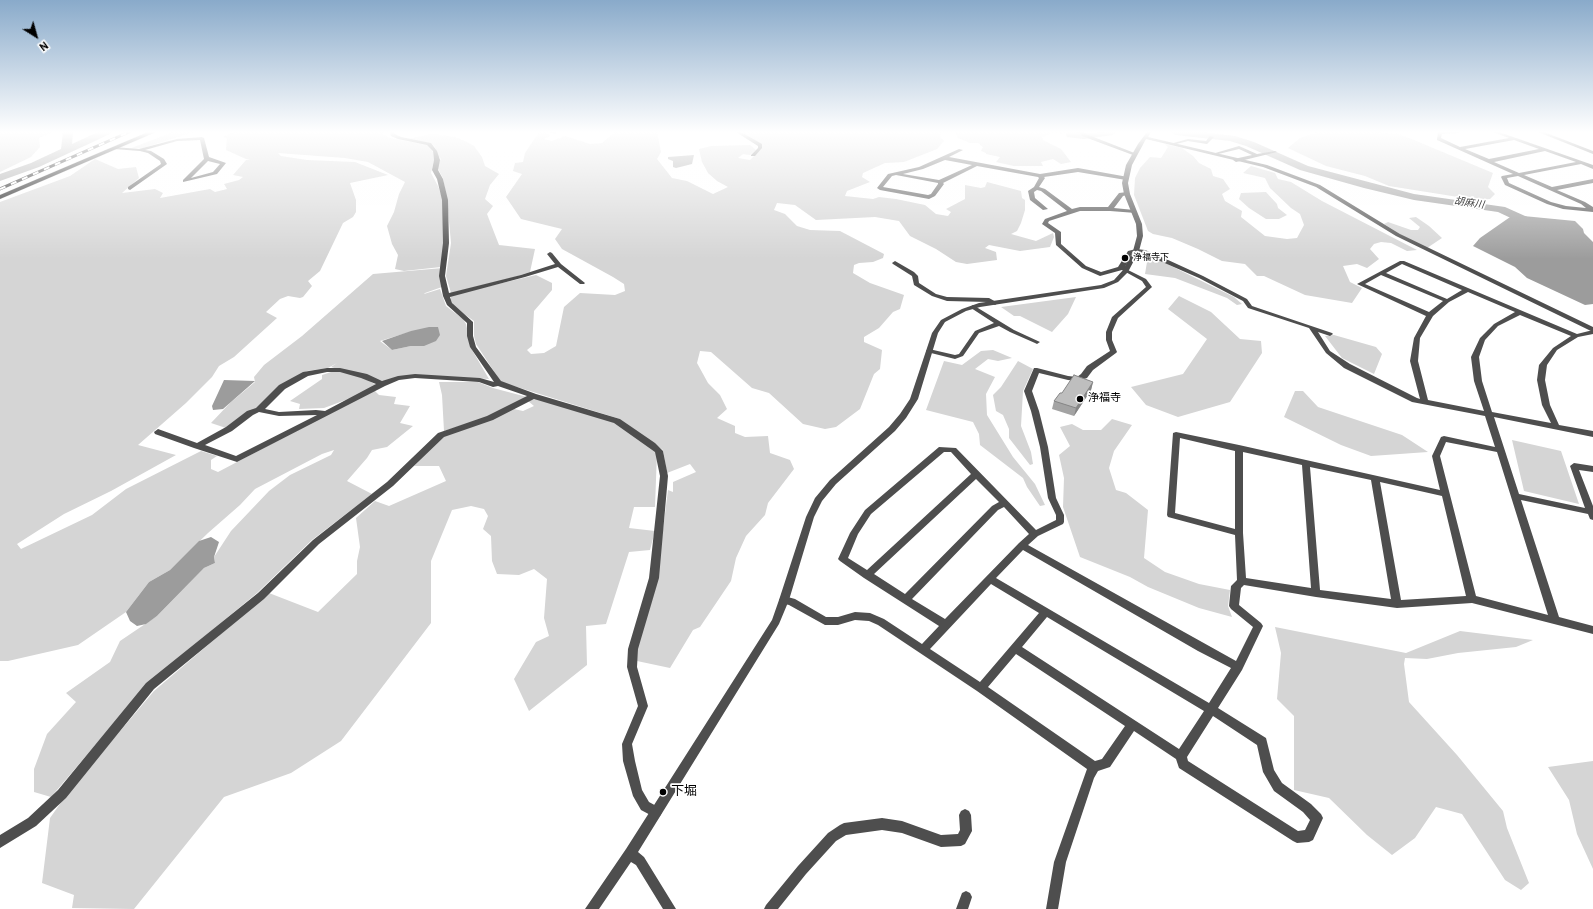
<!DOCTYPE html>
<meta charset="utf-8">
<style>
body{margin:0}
#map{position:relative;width:1593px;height:909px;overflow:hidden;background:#fff;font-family:Overpass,sans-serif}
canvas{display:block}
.north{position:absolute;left:16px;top:16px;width:40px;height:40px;-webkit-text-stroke:3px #fff;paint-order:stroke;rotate:143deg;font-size:11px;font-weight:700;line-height:16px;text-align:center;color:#000}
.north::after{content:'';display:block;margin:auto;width:14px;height:18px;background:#000;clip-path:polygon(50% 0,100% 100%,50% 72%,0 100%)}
</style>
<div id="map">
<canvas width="1593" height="909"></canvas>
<div class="north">N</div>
</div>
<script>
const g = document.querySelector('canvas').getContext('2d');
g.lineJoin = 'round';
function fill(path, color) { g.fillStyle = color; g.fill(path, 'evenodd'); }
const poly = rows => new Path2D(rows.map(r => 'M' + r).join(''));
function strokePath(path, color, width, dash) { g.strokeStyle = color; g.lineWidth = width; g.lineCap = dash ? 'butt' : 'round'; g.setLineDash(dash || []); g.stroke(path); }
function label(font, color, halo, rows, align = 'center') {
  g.font = font + ' Overpass,"Noto Sans JP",sans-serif'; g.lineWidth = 3.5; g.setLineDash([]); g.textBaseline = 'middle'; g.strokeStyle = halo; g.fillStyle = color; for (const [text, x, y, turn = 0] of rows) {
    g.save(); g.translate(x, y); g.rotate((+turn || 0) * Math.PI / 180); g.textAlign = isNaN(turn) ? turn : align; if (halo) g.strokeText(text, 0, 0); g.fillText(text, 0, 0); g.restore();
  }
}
fill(poly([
 [0,132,52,132,39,138,40,147,31,157,0,172],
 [173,132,194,132,143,148,129,149],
 [235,132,383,132,382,134,390,138,427,145,432,147,434,160,431,173,438,186,443,200,444,244,441,267,404,271,395,269,398,255,392,244,387,226,394,212,399,194,405,182,368,162,345,158,278,153,281,156,307,160,355,162,388,175,350,183,356,200,356,212,353,217,343,223,320,271,308,281,312,286,303,297,300,298,288,296,280,299,266,312,277,318,234,357,219,366,212,377,186,403,138,445,176,455,111,491,64,514,17,544,21,549,92,515,126,489,201,451,217,456,211,460,211,469,218,472,374,390,379,395,396,397,394,404,410,406,400,423,413,426,387,447,372,450,367,458,347,481,372,494,312,540,257,593,148,683,51,797,34,792,34,769,47,734,76,702,66,693,110,662,120,641,157,616,204,568,215,563,214,557,231,531,269,491,290,475,331,455,334,450,322,454,255,489,240,505,208,533,170,570,149,582,126,612,78,645,8,661,0,661,0,202,70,176,95,159,118,169,136,167,139,178,122,193,155,189,163,193,160,198,210,189,215,192,227,189,224,184,239,180,243,177,233,175,246,160,250,159,246,159,226,150,227,138,223,137],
 [539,132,548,132,550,136,544,139,552,141,565,136,590,144,602,143,615,132,657,132,661,152,657,159,672,178,687,181,713,194,728,187,717,181,708,173,702,162,699,149,711,146,750,145,756,150,750,155,743,154,738,158,750,160,761,149,760,144,740,132,941,132,940,137,944,141,937,149,904,162,885,163,863,173,862,177,870,182,847,191,845,196,873,199,879,197,896,199,925,205,936,214,948,216,951,212,946,209,965,199,965,185,981,188,985,187,987,182,1021,191,1022,198,1025,200,1025,210,1021,223,1017,231,1011,234,1036,241,1053,233,1054,237,1050,247,1020,251,989,245,985,248,996,252,997,260,967,264,956,262,936,249,910,236,899,221,875,217,816,220,795,205,777,203,774,210,785,214,797,226,810,230,840,231,884,254,883,258,873,262,859,263,854,265,853,273,870,283,904,295,900,309,893,312,879,328,864,337,864,342,882,350,880,369,874,374,860,409,836,427,825,429,803,424,769,393,752,388,711,352,700,351,697,363,708,383,720,395,727,409,717,418,735,426,735,433,745,437,768,436,770,453,790,460,794,469,768,503,765,515,746,536,736,558,731,581,700,627,693,630,670,668,637,661,638,644,656,586,668,490,673,492,673,482,696,472,690,464,667,473,663,450,620,419,501,382,476,344,474,336,474,321,454,307,451,300,451,296,460,293,536,275,552,283,552,290,534,311,532,346,527,350,531,354,544,353,556,346,564,307,580,293,615,295,625,291,624,284,613,277,562,249,555,239,562,229,521,219,506,197,522,174,513,171,515,163,523,162,525,153],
 [956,132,1073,132,1069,134,1052,133,1042,137,1043,140,1061,149,1071,162,1061,164,1053,159,1041,162,1043,166,1014,166,996,162,1000,157,986,154,986,153,981,151,983,147,978,143,970,143,958,138],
 [1317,132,1374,132,1398,134,1414,140,1493,173,1488,187,1495,194,1490,199,1477,200,1389,186,1365,176,1326,166,1288,148,1300,138],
 [432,134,455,137,467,142,474,146,482,157,485,166,499,174,490,185,485,199,493,206,487,214,499,245,535,249,530,272,515,277,451,293,446,276,451,243,447,199,443,178,438,169,438,163,441,159,438,156,435,147,431,143,407,139],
 [1165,144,1182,148,1193,156,1199,163,1211,169,1213,176,1223,179,1230,189,1222,194,1225,201,1242,211,1241,217,1265,236,1287,239,1297,238,1304,225,1300,214,1291,208,1270,188,1265,178,1243,173,1251,166,1275,173,1278,179,1291,182,1322,201,1417,250,1407,251,1391,243,1381,242,1374,244,1370,249,1379,259,1367,268,1357,264,1343,266,1350,282,1362,288,1352,303,1305,295,1264,276,1257,276,1245,264,1222,261,1198,249,1172,238,1153,234,1148,231,1134,195,1135,178,1140,168,1150,157,1161,158,1168,147],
 [1266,192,1277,204,1278,208,1287,215,1279,219,1266,219,1249,208,1239,199,1241,193],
 [1416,217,1429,226,1442,238,1427,248,1403,236,1384,224,1388,222,1411,230,1418,230,1420,227,1409,218],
 [1148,256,1153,257,1234,297,1242,304,1237,305,1227,298,1175,278,1145,274],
 [443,268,442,287,425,293,424,294,440,289,446,306,463,319,466,324,472,350,489,379,415,375,384,381,374,380,331,367,337,363,328,368,307,371,276,389,259,410,229,429,211,423,230,403,255,382,254,377,264,365,302,336,373,274],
 [413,331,424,346,411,346,392,350,380,341],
 [1179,296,1211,312,1240,339,1261,341,1262,353,1230,402,1178,417,1146,405,1131,387,1183,374,1207,339,1168,309],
 [1076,297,1068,314,1052,332,1020,316,1014,316,1001,307],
 [1334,335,1376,347,1382,354,1374,374,1342,358,1325,336],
 [993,350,1012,358,998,361,988,359,975,369,995,377,986,394,987,415,1013,457,1035,484,1045,505,1040,506,1027,487,1023,478,980,445,979,434,973,422,926,410,944,361,962,365,981,351],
 [1018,361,1033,369,1023,391,1021,426,1031,452,1033,464,1030,465,1009,438,1009,429,1003,415,996,411,993,395,1001,387],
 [334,371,340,371,364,378,376,385,351,398,324,408,299,409,300,404,290,401,322,379,322,375],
 [439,382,478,382,493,388,527,397,488,417,444,431,442,395],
 [1295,391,1303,391,1318,407,1402,435,1428,452,1371,456,1341,445,1284,417],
 [539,398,616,423,657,452,655,507,634,507,629,528,655,531,650,550,629,552,606,624,586,626,587,665,529,711,514,679,536,642,549,636,544,618,547,579,534,569,519,575,497,574,492,561,491,536,483,529,488,516,484,509,471,506,452,510,431,561,431,623,341,741,291,773,224,797,134,909,72,908,74,895,42,883,50,818,67,794,154,691,269,593,318,612,357,574,357,561,360,547,356,518,375,501,389,506,446,481,439,466,414,466,441,436,514,409,523,411,534,406,528,401],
 [1112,419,1132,425,1114,451,1109,468,1116,490,1126,493,1148,510,1144,558,1165,572,1199,584,1230,590,1228,606,1232,617,1199,608,1148,587,1130,577,1080,557,1063,507,1064,478,1059,455,1070,446,1060,427,1072,424,1083,430,1101,430],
 [1512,440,1561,451,1579,504,1524,491],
 [1275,627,1406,653,1460,631,1533,640,1516,647,1458,653,1427,659,1405,658,1404,664,1409,702,1457,755,1503,811,1507,828,1529,883,1521,890,1505,880,1462,814,1436,807,1415,838,1392,855,1367,835,1329,798,1294,790,1294,716,1277,699,1281,653],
 [1593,761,1593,869,1577,834,1569,800,1548,767]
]), '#d5d5d5');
fill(poly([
 [694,155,692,164,676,168,673,167,673,161,668,159,668,157],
 [1513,215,1575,221,1583,229,1584,233,1593,242,1593,304,1585,305,1527,278,1515,267,1473,246,1480,238],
 [429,327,438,327,440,335,436,341,424,346,411,346,392,350,382,341,411,331],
 [224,380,255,381,223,409,213,410,212,406],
 [211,537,219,542,214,557,215,563,204,568,157,616,146,624,137,626,130,621,126,612,149,582,170,570,199,541]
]), '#9c9c9c');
fill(poly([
 [63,132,73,132,72,144,98,132,111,132,110,134,39,167,0,181,0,174,31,163,61,149,63,132],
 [1071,132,1084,133,1117,132,1112,135,1084,139,1067,137,1066,135,1067,133,1071,132],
 [1171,132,1202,132,1235,136,1254,142,1308,166,1414,194,1505,207,1534,220,1536,223,1534,226,1530,227,1498,212,1414,200,1364,188,1300,170,1246,146,1230,141,1176,135,1171,132]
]), '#9c9c9c');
const primary = poly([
 [148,132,156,132,0,199,0,195,148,132]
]);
strokePath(primary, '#dbdbdb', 1);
fill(poly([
 [390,132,394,132,395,134,401,137,431,143,437,151,440,160,438,170,443,179,448,200,449,243,445,276,449,293,521,275,555,264,547,254,550,252,552,253,561,264,585,283,584,284,580,284,558,267,525,277,450,297,452,303,473,322,473,336,476,347,501,381,536,394,620,419,655,443,663,451,668,476,659,578,638,649,637,667,648,706,632,744,635,761,642,790,649,802,660,808,662,812,660,816,656,818,641,810,633,796,623,761,622,744,638,706,627,667,628,649,649,578,660,476,655,452,614,423,534,399,493,420,444,437,393,486,319,544,264,599,154,689,66,798,36,826,0,848,0,835,28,818,58,790,146,683,258,593,313,540,387,482,438,433,487,416,527,396,498,386,493,387,479,382,415,378,399,380,385,386,237,462,194,448,155,434,154,432,158,429,197,443,226,427,247,411,256,408,279,385,303,372,327,368,340,368,367,374,382,381,398,376,415,374,480,378,494,382,470,347,467,336,467,323,447,305,443,296,439,276,443,243,442,200,437,179,432,170,434,160,433,151,427,145,398,139,391,136,390,132],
 [327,372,340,372,361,378,376,384,325,411,316,410,279,412,265,409,285,389,308,376,327,372],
 [259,412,279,416,317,415,236,456,205,445,232,431,253,415,259,412],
 [549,132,555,132,556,133,554,134,549,132],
 [736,132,741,132,762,144,762,148,755,156,751,156,751,155,758,148,758,146,736,132],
 [1079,132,1083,132,1086,134,1137,154,1133,155,1082,136,1079,132],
 [1438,132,1460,132,1458,133,1442,134,1441,138,1460,147,1509,138,1493,132,1499,132,1593,165,1593,169,1581,164,1524,175,1552,187,1593,179,1593,183,1557,190,1585,202,1593,207,1593,212,1563,209,1547,204,1505,185,1501,177,1502,176,1513,174,1437,140,1438,132],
 [1514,140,1539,149,1489,159,1465,149,1514,140],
 [1545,151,1576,162,1519,173,1494,162,1545,151],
 [1518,176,1581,204,1586,208,1566,206,1551,202,1509,183,1507,178,1518,176],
 [1210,136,1214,137,1207,144,1188,141,1172,145,1170,144,1188,139,1206,141,1210,136],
 [202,137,204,138,209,157,226,163,217,174,183,182,183,180,204,159,200,140,177,141,145,150,151,151,164,159,167,164,130,190,128,189,128,187,161,164,160,161,148,153,140,151,114,149,112,148,114,147,139,149,177,139,202,137],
 [208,161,220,164,213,172,191,178,208,161],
 [1239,146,1257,154,1275,151,1277,152,1236,162,1233,160,1234,159,1252,155,1239,149,1214,155,1212,154,1239,146],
 [959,149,963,150,949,157,1040,174,1078,168,1128,177,1128,179,1126,180,1078,172,1044,177,1045,178,1039,187,1045,189,1072,209,1080,207,1108,207,1119,193,1127,192,1130,194,1123,196,1114,208,1134,210,1136,211,1136,213,1110,211,1080,211,1049,221,1048,223,1061,232,1061,244,1086,266,1101,272,1118,267,1128,251,1136,249,1145,250,1155,254,1203,276,1247,299,1252,306,1332,333,1333,334,1330,336,1318,332,1330,351,1350,364,1417,398,1420,399,1410,361,1414,338,1426,316,1357,284,1400,261,1404,261,1577,334,1593,330,1593,334,1578,337,1557,350,1547,365,1545,380,1550,405,1559,425,1593,431,1593,437,1494,417,1519,494,1585,508,1570,466,1574,463,1593,466,1593,472,1579,470,1593,506,1593,520,1590,519,1588,514,1521,500,1559,617,1593,626,1593,634,1472,603,1397,608,1316,597,1244,585,1241,588,1239,605,1261,623,1263,626,1242,670,1218,708,1266,738,1274,770,1282,783,1311,804,1321,814,1323,818,1313,840,1309,842,1297,843,1293,841,1179,768,1176,759,1134,731,1110,767,1098,771,1094,778,1066,862,1058,909,1046,909,1054,862,1087,769,977,691,878,625,869,621,855,620,838,625,825,625,789,605,781,603,779,600,781,597,784,596,795,599,826,617,838,617,855,612,870,613,884,619,922,644,939,626,864,578,840,561,838,559,850,533,865,510,939,447,956,448,1036,530,1056,520,1056,515,1048,498,1040,447,1031,411,1024,391,1034,368,1037,368,1068,376,1077,377,1081,374,1087,366,1110,351,1106,340,1106,332,1112,317,1146,287,1142,281,1122,270,1100,276,1082,268,1056,245,1055,233,1042,224,1045,219,1067,211,1041,191,1037,190,1034,192,1035,198,1048,209,1043,210,1030,200,1028,191,1034,187,1039,178,1038,177,977,166,943,183,944,184,935,196,929,199,880,190,877,188,888,174,919,167,959,149],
 [945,160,972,165,939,180,903,174,923,169,945,160],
 [896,175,938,183,938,184,931,194,928,195,883,187,892,176,896,175],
 [1132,253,1144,254,1199,278,1243,301,1248,308,1309,328,1326,353,1344,368,1412,402,1485,416,1495,447,1444,436,1441,437,1432,456,1440,490,1239,445,1176,432,1173,433,1167,515,1168,517,1235,535,1237,580,1231,586,1229,606,1231,609,1253,627,1236,661,1028,545,1038,536,1063,524,1064,522,1064,515,1056,498,1048,447,1039,411,1032,391,1039,373,1068,380,1078,381,1087,378,1093,370,1116,353,1117,352,1112,340,1112,332,1118,318,1152,287,1146,279,1128,270,1125,267,1132,253],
 [1402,264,1462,290,1447,299,1386,273,1402,264],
 [1381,275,1443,301,1429,312,1365,284,1381,275],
 [1468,292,1515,312,1494,324,1480,338,1471,357,1474,381,1484,411,1428,400,1418,361,1420,338,1433,316,1449,302,1468,292],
 [1520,315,1571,336,1553,348,1539,365,1537,380,1542,405,1551,423,1492,412,1482,381,1479,357,1485,340,1498,326,1520,315],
 [1180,438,1235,451,1235,529,1175,513,1180,438],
 [1446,442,1497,452,1548,615,1476,596,1440,456,1446,442],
 [944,452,951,452,971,474,867,570,848,558,858,534,871,514,944,452],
 [1243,452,1302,465,1311,588,1246,578,1243,533,1243,452],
 [1310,467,1371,480,1391,599,1320,590,1310,467],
 [976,479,999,502,992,506,905,594,874,574,976,479],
 [1380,482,1442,496,1466,596,1401,600,1380,482],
 [1004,507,1029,534,1019,543,945,619,912,599,998,510,1004,507],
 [1023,550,1198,651,1231,668,1209,703,996,578,1023,550],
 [991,584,1039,613,980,682,930,649,991,584],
 [1047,617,1204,711,1179,749,1022,647,1047,617],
 [1016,654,1125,726,1102,759,1095,761,988,687,1016,654],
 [1213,716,1257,745,1263,772,1274,791,1303,812,1310,820,1305,830,1298,831,1188,761,1187,757,1213,716],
 [895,261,914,272,918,276,919,283,936,294,947,297,989,298,998,303,995,305,988,302,947,301,932,296,914,285,912,276,893,264,892,263,895,261],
 [973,305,1014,330,1040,342,1037,344,1035,343,1010,332,999,326,979,333,963,356,955,359,927,352,926,351,927,350,929,349,955,355,959,354,975,331,994,323,971,308,970,307,973,305],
 [965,809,969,811,971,815,972,831,965,844,961,846,941,847,902,833,882,830,846,835,836,841,806,874,778,909,764,909,766,905,798,866,828,833,840,825,844,823,882,818,902,821,941,835,958,834,960,830,959,815,961,811,965,809],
 [966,891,970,893,972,897,968,909,956,909,962,893,966,891]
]), '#4e4e4e');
fill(poly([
 [1147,132,1151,132,1148,137,1267,165,1320,185,1400,234,1593,327,1593,332,1396,236,1316,187,1263,167,1146,139,1132,165,1128,183,1130,194,1142,224,1143,236,1139,251,1128,272,1118,282,1104,288,980,307,966,311,945,322,938,333,918,399,906,418,895,431,836,484,822,501,814,517,789,600,779,624,638,852,644,857,676,909,663,909,636,865,631,862,599,909,585,909,626,849,772,620,779,600,806,517,815,498,830,480,889,427,900,414,910,399,932,333,941,320,962,309,979,303,1101,285,1114,280,1123,270,1133,251,1137,236,1136,224,1124,194,1122,183,1126,165,1138,144,1147,132],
 [1538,132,1544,132,1593,151,1593,154,1538,132]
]), '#4e4e4e');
fill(primary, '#000');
const rail = poly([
 [0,189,129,132]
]);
strokePath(rail, '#000', 3);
strokePath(rail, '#fff', 2, [6]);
fill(poly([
 [1093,382,1091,390,1074,416,1052,409,1054,401,1062,393]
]), '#a3a3a3');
fill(poly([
 [1093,382,1091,390,1074,416,1076,408]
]), '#858585');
const building = poly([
 [1074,375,1093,382,1076,408,1054,401,1060,393,1062,393,1074,375]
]);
fill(building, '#bebebe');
strokePath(building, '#858585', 1);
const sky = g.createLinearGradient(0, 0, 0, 259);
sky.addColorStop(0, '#89aaca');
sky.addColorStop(0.51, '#fff');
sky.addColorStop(1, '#ffffff00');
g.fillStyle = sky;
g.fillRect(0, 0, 1593, 259);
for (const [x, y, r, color] of [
 [1125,258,4,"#000"],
 [1080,399,4,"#000"],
 [663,792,4,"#000"]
]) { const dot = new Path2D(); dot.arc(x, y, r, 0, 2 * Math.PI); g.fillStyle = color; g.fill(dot); strokePath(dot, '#fff', 1.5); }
label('9px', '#000', '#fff', [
 ["浄福寺下",1133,258]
], 'left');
label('italic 10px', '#3d3d3d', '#fff', [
 ["胡麻川",1469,204,8]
]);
label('11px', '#000', '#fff', [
 ["浄福寺",1088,399]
], 'left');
label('13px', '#000', '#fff', [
 ["下堀",671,792]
], 'left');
</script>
